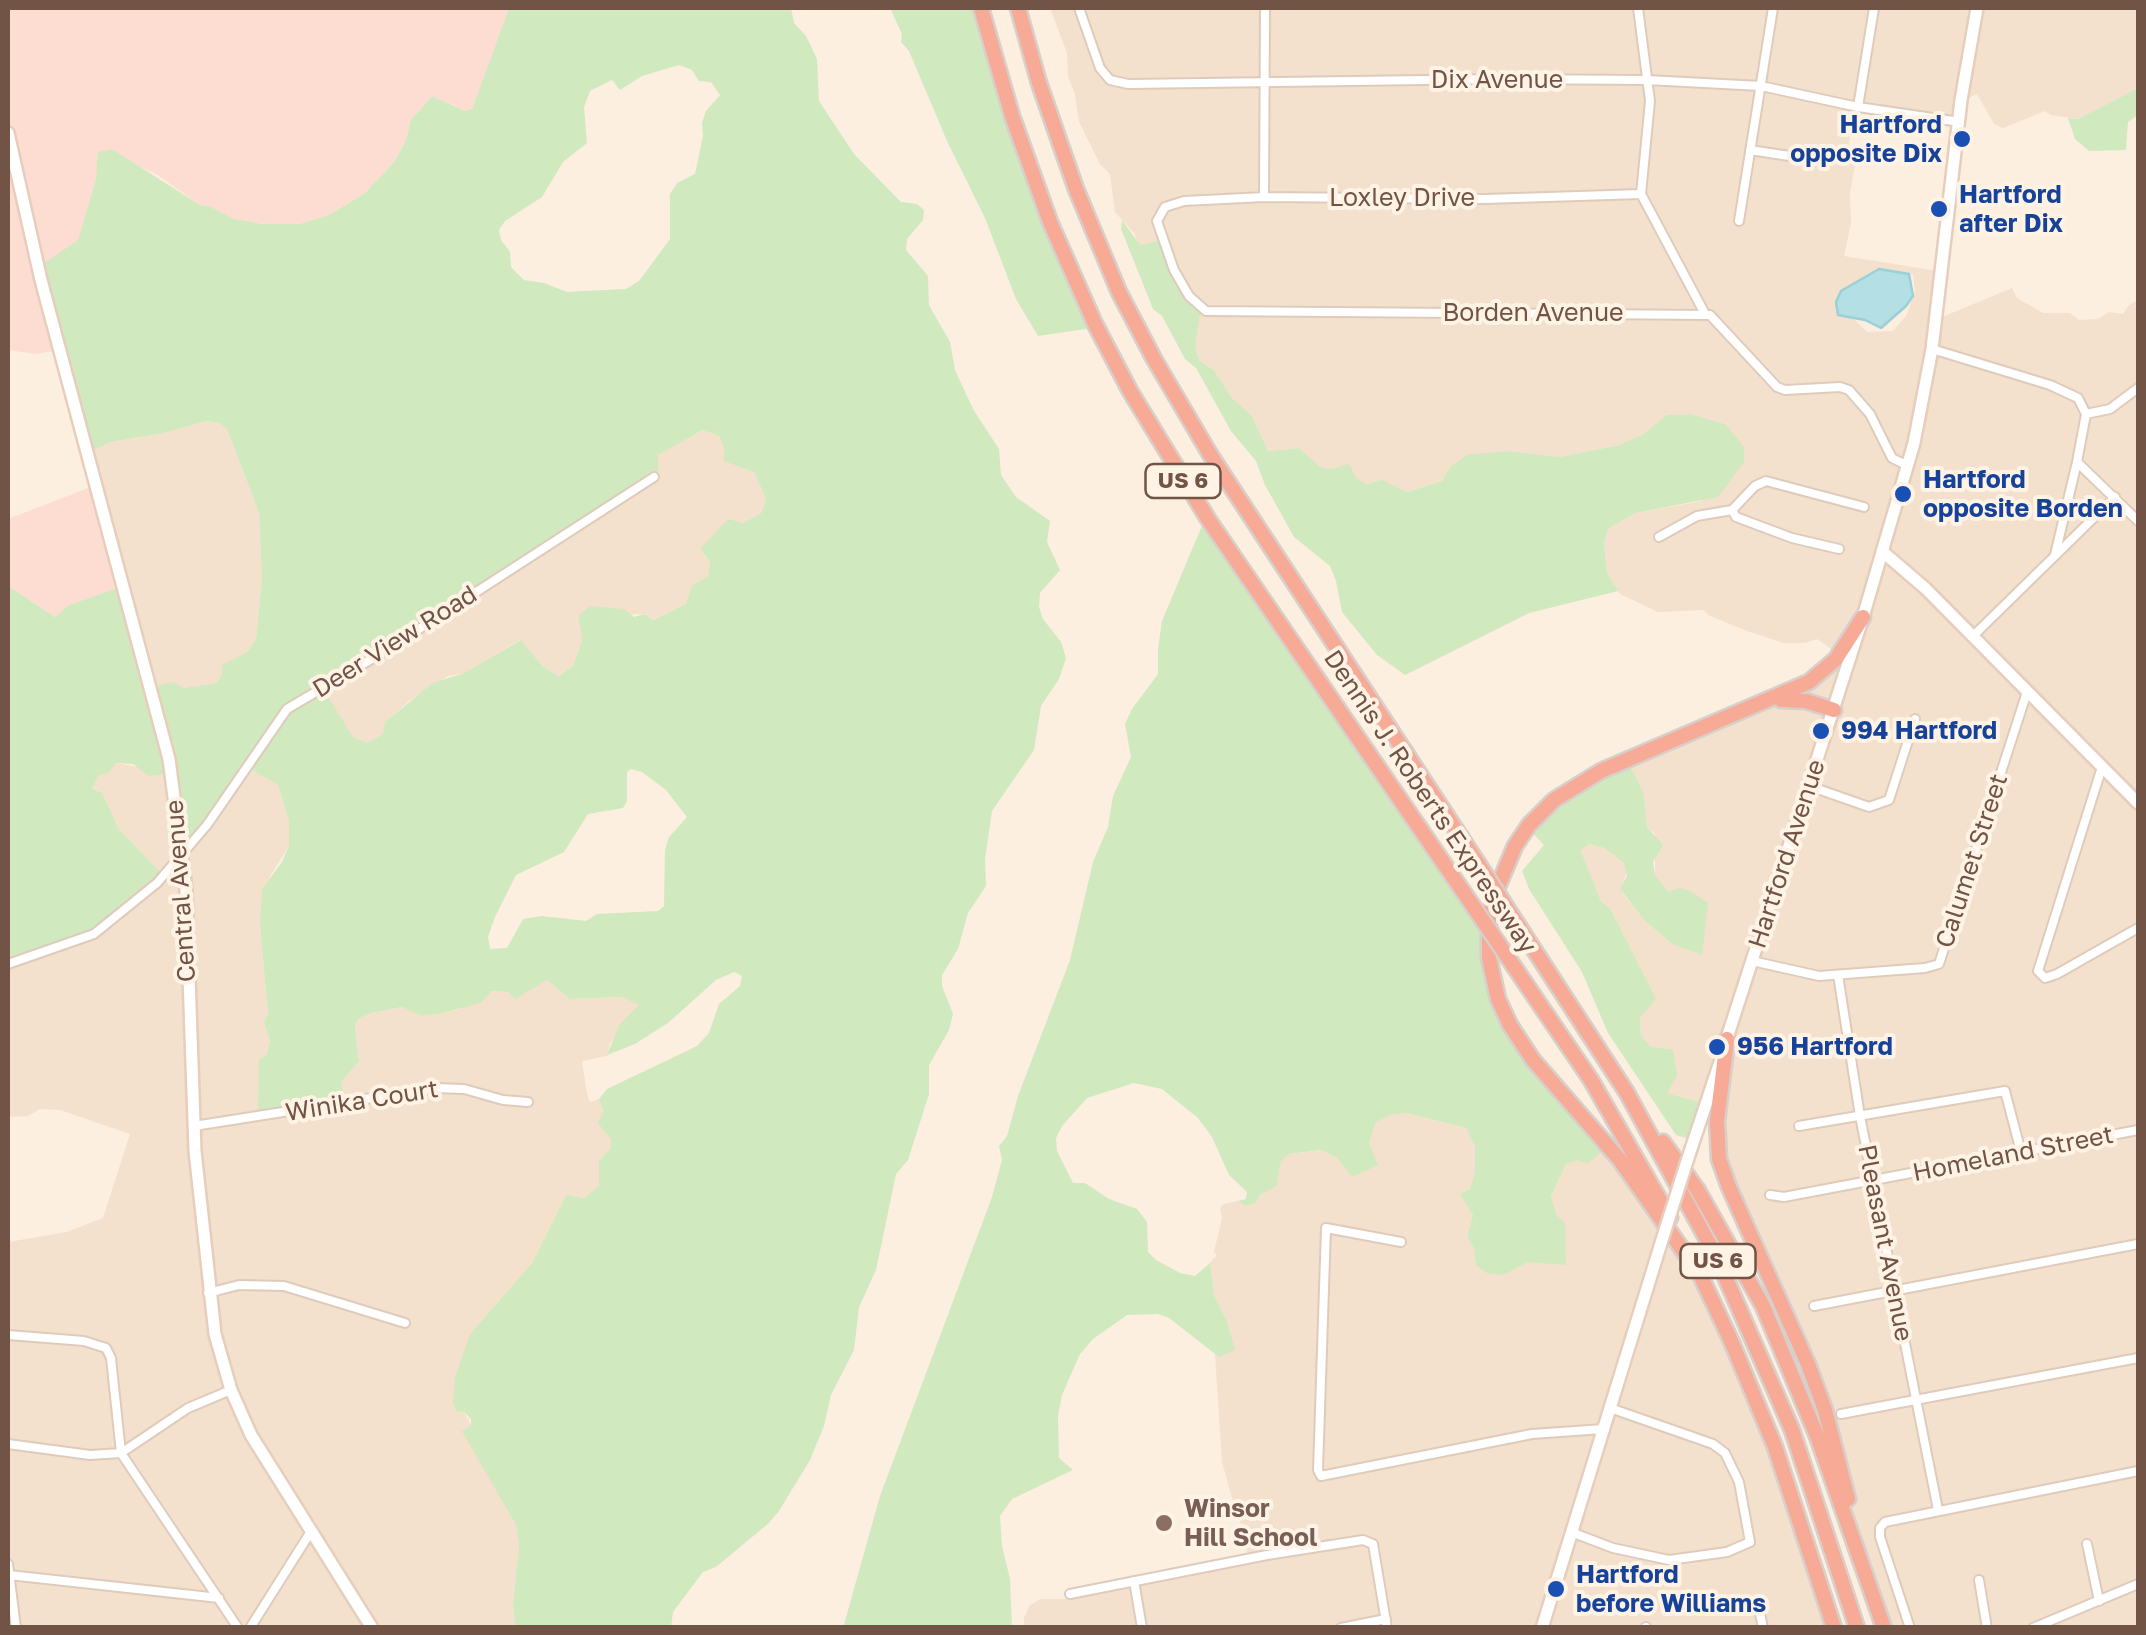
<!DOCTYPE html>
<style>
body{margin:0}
#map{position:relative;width:2146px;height:1635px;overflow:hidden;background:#fcefdf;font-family:"Golos Text",sans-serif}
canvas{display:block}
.frame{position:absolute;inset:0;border:10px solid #725447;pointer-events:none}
</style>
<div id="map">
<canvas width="2146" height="1635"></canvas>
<div class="frame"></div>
</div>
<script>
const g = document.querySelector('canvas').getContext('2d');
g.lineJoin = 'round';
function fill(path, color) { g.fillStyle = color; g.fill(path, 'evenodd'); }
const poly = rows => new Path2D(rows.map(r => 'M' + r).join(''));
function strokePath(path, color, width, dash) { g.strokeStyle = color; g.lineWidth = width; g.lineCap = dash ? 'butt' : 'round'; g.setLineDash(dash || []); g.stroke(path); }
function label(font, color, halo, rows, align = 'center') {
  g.font = font + ' "Golos Text",sans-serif'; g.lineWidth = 8; g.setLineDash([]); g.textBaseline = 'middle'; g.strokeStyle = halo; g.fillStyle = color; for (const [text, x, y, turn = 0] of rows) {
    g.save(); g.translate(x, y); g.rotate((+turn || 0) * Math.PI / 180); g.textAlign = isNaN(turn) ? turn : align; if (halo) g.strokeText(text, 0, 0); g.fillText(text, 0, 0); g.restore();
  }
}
fill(poly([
 [1050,8,2138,8,2138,88,2078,119,2051,115,2045,111,2003,128,1994,124,1977,94,1963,100,1957,122,1853,105,1848,156,1861,162,1855,165,1850,193,1851,223,1844,256,1938,271,1935,320,2012,288,2017,298,2043,313,2070,313,2079,320,2098,319,2109,312,2123,314,2129,305,2138,300,2138,1627,1881,1627,1813,1381,1720,1175,1723,1059,1703,1103,1667,1093,1652,1047,1641,1036,1640,1018,1649,986,1611,910,1601,901,1579,849,1589,844,1604,848,1624,863,1627,871,1621,889,1623,894,1644,920,1672,944,1669,892,1655,875,1655,834,1647,827,1644,818,1643,791,1627,760,1801,687,1837,653,1817,639,1805,643,1784,643,1747,631,1708,615,1704,610,1658,612,1620,594,1607,574,1604,544,1608,529,1635,513,1702,501,1725,424,1691,414,1668,415,1642,435,1619,445,1560,457,1507,451,1450,467,1442,481,1407,492,1382,481,1368,484,1319,467,1299,448,1268,451,1252,416,1232,398,1214,370,1199,360,1195,347,1201,309,1139,245,1134,233,1115,212,1110,174,1100,164,1079,122,1075,94,1068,76,1067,53],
 [1890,274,1913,274,1915,292,1906,316,1893,331,1867,332,1837,302],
 [206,421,219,423,227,429,259,513,262,580,256,639,247,652,223,665,222,675,216,683,183,688,151,687,88,452,111,442,164,433],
 [704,430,719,436,739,465,754,472,766,499,761,513,743,523,736,522,700,550,710,562,708,576,686,604,652,620,644,614,578,616,582,640,573,666,557,676,543,667,520,640,464,673,448,676,409,701,386,722,383,734,367,743,353,738,324,690,662,452],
 [116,763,172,773,250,768,278,785,289,821,289,846,270,876,260,926,268,1014,264,1023,270,1041,267,1054,259,1061,259,1115,341,1082,359,1061,355,1027,358,1019,371,1013,402,1007,439,1014,460,1009,491,991,508,992,515,998,547,980,570,999,622,997,640,1005,610,1043,607,1056,582,1061,587,1094,590,1102,599,1099,603,1103,612,1139,610,1149,599,1161,599,1186,584,1198,566,1195,532,1263,470,1334,464,1412,471,1425,463,1430,516,1525,519,1547,513,1603,515,1627,8,1627,8,1242,67,1232,103,1218,130,1134,60,1110,40,1109,28,1116,8,1117,8,966,163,875,119,829,102,793,92,787,98,776],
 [1393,1113,1406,1113,1466,1128,1475,1145,1475,1172,1469,1190,1468,1203,1473,1215,1467,1236,1474,1249,1476,1265,1504,1275,1528,1262,1557,1216,1551,1198,1566,1164,1606,1147,1669,1230,1716,1318,1772,1453,1828,1627,1024,1628,1024,1618,1030,1605,1041,1599,1065,1599,1072,1593,1247,1558,1246,1536,1236,1512,1222,1462,1215,1354,1219,1357,1226,1319,1214,1295,1210,1263,1217,1255,1214,1252,1222,1218,1220,1209,1223,1204,1238,1201,1245,1206,1256,1203,1260,1195,1277,1186,1281,1161,1289,1154,1321,1150,1337,1158,1352,1177,1377,1165,1369,1143,1376,1122]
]), '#f3e0cd');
fill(poly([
 [8,8,509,8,472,109,466,111,432,96,410,121,407,138,395,161,365,193,329,215,298,224,262,224,235,220,209,206,200,205,156,174,131,163,112,149,99,152,96,179,78,241,60,350,36,354,8,350],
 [96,485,123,586,69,605,55,617,8,586,8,519]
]), '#fdddd2');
fill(poly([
 [509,8,791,8,794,23,806,36,817,59,819,101,854,154,901,202,917,204,924,210,923,220,907,239,906,250,928,276,929,305,950,342,955,370,973,409,999,449,1001,475,1016,497,1050,521,1047,542,1060,570,1040,593,1039,607,1043,619,1061,642,1066,658,1059,679,1041,706,1034,750,992,811,985,859,986,886,968,913,958,949,942,975,942,986,953,1014,949,1030,929,1065,929,1094,908,1160,896,1174,876,1270,859,1307,854,1350,831,1395,824,1426,810,1460,779,1511,769,1523,716,1567,703,1572,673,1612,671,1627,515,1627,513,1603,519,1547,516,1525,462,1431,471,1425,471,1419,464,1412,456,1411,453,1402,455,1378,470,1334,532,1263,566,1195,584,1198,599,1186,599,1161,610,1149,611,1139,598,1123,604,1111,599,1099,607,1089,697,1046,709,1033,719,1004,740,986,742,976,734,972,716,980,668,1023,635,1044,607,1055,619,1025,639,1005,622,997,570,999,547,980,515,999,508,992,491,991,481,1003,439,1014,420,1015,402,1007,371,1013,358,1019,355,1027,359,1061,341,1082,345,1102,258,1115,259,1060,267,1054,270,1041,264,1023,268,1014,260,926,262,889,282,862,289,846,289,821,278,785,249,768,184,852,172,773,149,776,133,764,116,763,108,773,98,776,92,788,102,793,119,829,163,875,105,927,8,966,8,586,55,617,69,605,123,586,151,687,173,682,183,688,216,683,222,675,222,665,247,652,256,639,262,580,259,513,227,429,219,423,206,421,164,433,111,442,88,452,40,266,78,240,96,179,98,152,112,149,200,205,209,206,234,219,262,224,299,224,329,215,365,193,395,161,407,138,410,121,432,96,465,111,472,109],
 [679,65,692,70,699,81,711,82,720,95,706,111,702,123,703,136,695,174,677,183,670,194,670,239,639,281,626,289,567,292,544,283,524,280,511,267,510,252,501,240,499,230,505,221,542,197,563,162,587,143,584,107,590,91,612,80,620,90,642,76],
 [703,430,719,436,724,447,724,461,754,472,766,499,761,513,743,523,728,519,700,549,710,562,708,576,692,586,686,604,653,620,644,614,634,617,624,609,590,606,578,616,582,640,573,666,558,676,543,667,521,640,464,673,433,683,385,722,383,734,367,743,353,737,324,690,649,482,658,474,658,455],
 [631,769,642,772,666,790,687,817,669,837,665,850,664,906,658,911,597,914,586,921,542,916,523,919,507,948,490,949,488,937,495,917,516,875,564,852,588,814,623,808,627,801,627,772],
 [890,8,980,8,1092,328,1038,336,1016,299,985,218,947,141,909,51,901,42,902,34],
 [2138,88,2138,115,2128,122,2126,150,2089,151,2075,139,2068,118,2078,119],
 [1122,220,1140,245,1162,240,1180,281,1201,309,1195,347,1199,360,1214,370,1232,398,1252,416,1268,451,1299,448,1320,467,1332,469,1349,464,1357,479,1367,484,1382,480,1407,492,1442,481,1450,467,1467,455,1507,451,1560,457,1619,445,1642,435,1667,415,1691,414,1725,424,1744,447,1744,462,1718,497,1635,513,1608,529,1604,544,1607,573,1618,591,1529,613,1405,675,1377,655,1342,612,1336,581,1330,566,1294,537,1265,485,1256,461,1231,431,1196,368,1185,359,1162,316,1153,309,1121,229],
 [1204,521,1484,928,1494,1000,1606,1147,1588,1164,1577,1160,1566,1164,1551,1197,1557,1216,1565,1223,1566,1265,1528,1262,1504,1275,1487,1273,1476,1265,1474,1249,1467,1236,1473,1215,1460,1194,1469,1190,1475,1172,1475,1146,1466,1128,1406,1113,1393,1114,1376,1122,1369,1143,1378,1165,1352,1177,1337,1158,1321,1150,1289,1154,1281,1161,1277,1186,1260,1195,1256,1203,1245,1206,1238,1201,1246,1199,1247,1192,1229,1175,1212,1137,1198,1118,1162,1089,1134,1083,1087,1098,1062,1126,1056,1138,1057,1151,1073,1183,1085,1183,1109,1199,1137,1209,1147,1222,1148,1252,1156,1260,1180,1273,1195,1276,1210,1263,1214,1295,1226,1319,1235,1350,1219,1357,1169,1318,1158,1314,1127,1315,1093,1339,1080,1354,1062,1395,1058,1416,1059,1458,1073,1470,1012,1499,1000,1516,1002,1546,1010,1579,1012,1627,843,1628,880,1496,992,1197,1002,1160,999,1146,1007,1136,1018,1096,1070,960,1093,862,1108,827,1113,796,1131,757,1125,724,1132,709,1158,674,1158,649,1162,621],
 [1627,760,1643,791,1647,827,1663,845,1653,862,1655,875,1669,892,1679,888,1690,891,1708,903,1702,955,1672,944,1644,920,1620,889,1627,876,1624,863,1604,848,1589,844,1580,850,1601,901,1611,910,1656,999,1640,1018,1641,1036,1652,1047,1673,1050,1677,1076,1667,1093,1703,1103,1692,1140,1676,1135,1608,1033,1582,972,1529,889,1522,871,1544,845,1526,826]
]), '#d1e9be');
const water = poly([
 [1879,269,1909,274,1913,296,1906,306,1881,328,1865,320,1838,315,1836,302,1841,291,1879,269]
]);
fill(water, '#b4e0e5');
strokePath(water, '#9ad0d6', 2.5);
const street = poly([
 [1079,8,1100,68,1110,80,1128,84,1501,79,1647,80,1761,86,1858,107,1960,122],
 [1638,8,1650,101,1641,194,1705,314],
 [1858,107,1874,8],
 [1750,150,1796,157],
 [1641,194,1485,199,1264,197,1184,201,1165,207,1157,221,1174,270,1189,296,1206,311,1710,315,1777,387,1785,390,1840,387,1849,390,1870,414,1892,458,1908,466],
 [1264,197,1265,8],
 [1739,221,1773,8],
 [1932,349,2050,385,2078,398,2086,414,2077,462,2138,521],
 [2086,414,2110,409,2138,388],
 [1732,510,1736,517,1792,538,1839,549],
 [1659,537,1697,516,1732,510,1755,486,1766,481,1864,507],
 [2055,555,2077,462],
 [1972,637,2115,497],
 [2102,767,2038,971,2045,978,2057,974,2138,928],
 [1809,786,1869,807,1889,800,1915,719],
 [1752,961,1819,976,1925,968,1939,964,2027,692],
 [8,964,94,934,157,883,207,825,287,709,385,651,654,477],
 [1838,975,1860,1116,1938,1510],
 [194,1126,435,1088,464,1089,503,1100,528,1102],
 [1799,1126,2005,1091,2021,1152],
 [1770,1195,1784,1197,2138,1130],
 [1401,1242,1326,1228,1318,1470,1321,1476,1532,1434,1603,1429],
 [208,1293,239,1285,284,1286,405,1323],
 [1814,1306,2138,1244],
 [8,1335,84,1341,106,1348,111,1358,121,1453,238,1628],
 [1841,1414,2138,1358],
 [8,1444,90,1455,121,1453,188,1408,231,1390],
 [1571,1532,1613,1548,1669,1560,1727,1552,1750,1542,1739,1482,1725,1453,1713,1444,1610,1408],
 [2087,1544,2099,1601],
 [8,1564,16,1628],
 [9,1575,219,1598],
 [1979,1580,1987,1628],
 [1134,1581,1142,1628],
 [1070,1594,1267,1555,1363,1540,1373,1544,1387,1628],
 [1760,1614,1763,1628],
 [1646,1627,1646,1628],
 [250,1628,310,1533],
 [1341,1628,1386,1619],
 [1910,1628,1880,1537,1880,1528,1885,1522,2138,1471],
 [2033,1628,2138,1584]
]);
const secondary = poly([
 [8,133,41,280,169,759,186,889,195,1151,215,1334,231,1390,251,1435,372,1628],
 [1883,552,1925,588,2138,803],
 [1725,1044,1863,617,1914,443,1932,349,1961,100,1977,8],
 [1688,1158,1720,1062],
 [1542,1628,1662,1240]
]);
const highway = poly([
 [981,8,1012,116,1050,222,1095,324,1130,391,1208,519,1475,909],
 [1018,8,1039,83,1076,189,1119,292,1154,359,1211,456,1483,871],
 [1781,700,1806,701,1834,710],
 [1518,925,1627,1093,1717,1258,1792,1430,1857,1628],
 [1515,968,1591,1080,1670,1218],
 [1727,1039,1717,1121,1719,1159,1729,1187,1808,1364,1825,1410,1848,1499],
 [1663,1142,1697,1189,1763,1306,1817,1436,1884,1628],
 [1697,1268,1732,1343,1775,1447,1834,1628],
 [1700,1275,1620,1160,1533,1060,1510,1025,1498,999,1489,958,1489,921,1494,896,1515,846,1529,825,1554,800,1601,771,1809,682,1836,659,1863,617]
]);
strokePath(street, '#dfcbbb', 12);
strokePath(secondary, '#e7cdbb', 16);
strokePath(highway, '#d8cfcb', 19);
strokePath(street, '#fff', 8);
strokePath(secondary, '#fff', 11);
strokePath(highway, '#f7aa95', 14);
const secondaryBridge = poly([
 [1662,1240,1688,1158]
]);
const highwayBridge = poly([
 [1483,871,1518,925],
 [1475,909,1515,968]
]);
strokePath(secondaryBridge, '#e7cdbb', 16, []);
strokePath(highwayBridge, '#d8cfcb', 19, []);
strokePath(secondaryBridge, '#fff', 11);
strokePath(highwayBridge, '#f7aa95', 14);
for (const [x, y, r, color] of [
 [1962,139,10,"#1a4fb4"],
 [1939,209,10,"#1a4fb4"],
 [1903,494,10,"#1a4fb4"],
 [1821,731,10,"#1a4fb4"],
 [1717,1047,10,"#1a4fb4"],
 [1164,1523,10,"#8d6e63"],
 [1556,1589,10,"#1a4fb4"]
]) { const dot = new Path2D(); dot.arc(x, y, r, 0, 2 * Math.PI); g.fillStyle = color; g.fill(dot); strokePath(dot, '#fff3e5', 4); }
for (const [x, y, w] of [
 [1183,481,75],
 [1718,1261,75]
]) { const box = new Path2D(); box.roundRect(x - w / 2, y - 17, w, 34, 8); g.fillStyle = '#fff3e5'; g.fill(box); strokePath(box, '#725447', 2.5); }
label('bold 22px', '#725447', null, [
 ["US 6",1183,481],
 ["US 6",1718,1261]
]);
label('25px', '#725447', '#fff3e5', [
 ["Dix Avenue",1497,80],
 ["Loxley Drive",1402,198],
 ["Borden Avenue",1533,313],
 ["Deer View Road",395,642,-32],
 ["Dennis J. Roberts Expressway",1430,802,56],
 ["Hartford Avenue",1787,854,-72],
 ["Calumet Street",1972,861,-72],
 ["Central Avenue",181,891,-94],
 ["Winika Court",362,1101,-9],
 ["Homeland Street",2013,1154,-11],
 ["Pleasant Avenue",1885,1243,79]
]);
label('bold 25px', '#164399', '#fff3e5', [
 ["Hartford",1942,125,"right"],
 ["opposite Dix",1942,154,"right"],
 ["Hartford",1959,195],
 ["after Dix",1959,224],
 ["Hartford",1923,480],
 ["opposite Borden",1923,509],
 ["994 Hartford",1841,731],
 ["956 Hartford",1737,1047],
 ["Hartford",1576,1575],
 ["before Williams",1576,1604]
], 'left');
label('bold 25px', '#785e54', '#fff3e5', [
 ["Winsor",1184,1509],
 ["Hill School",1184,1538]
], 'left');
</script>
